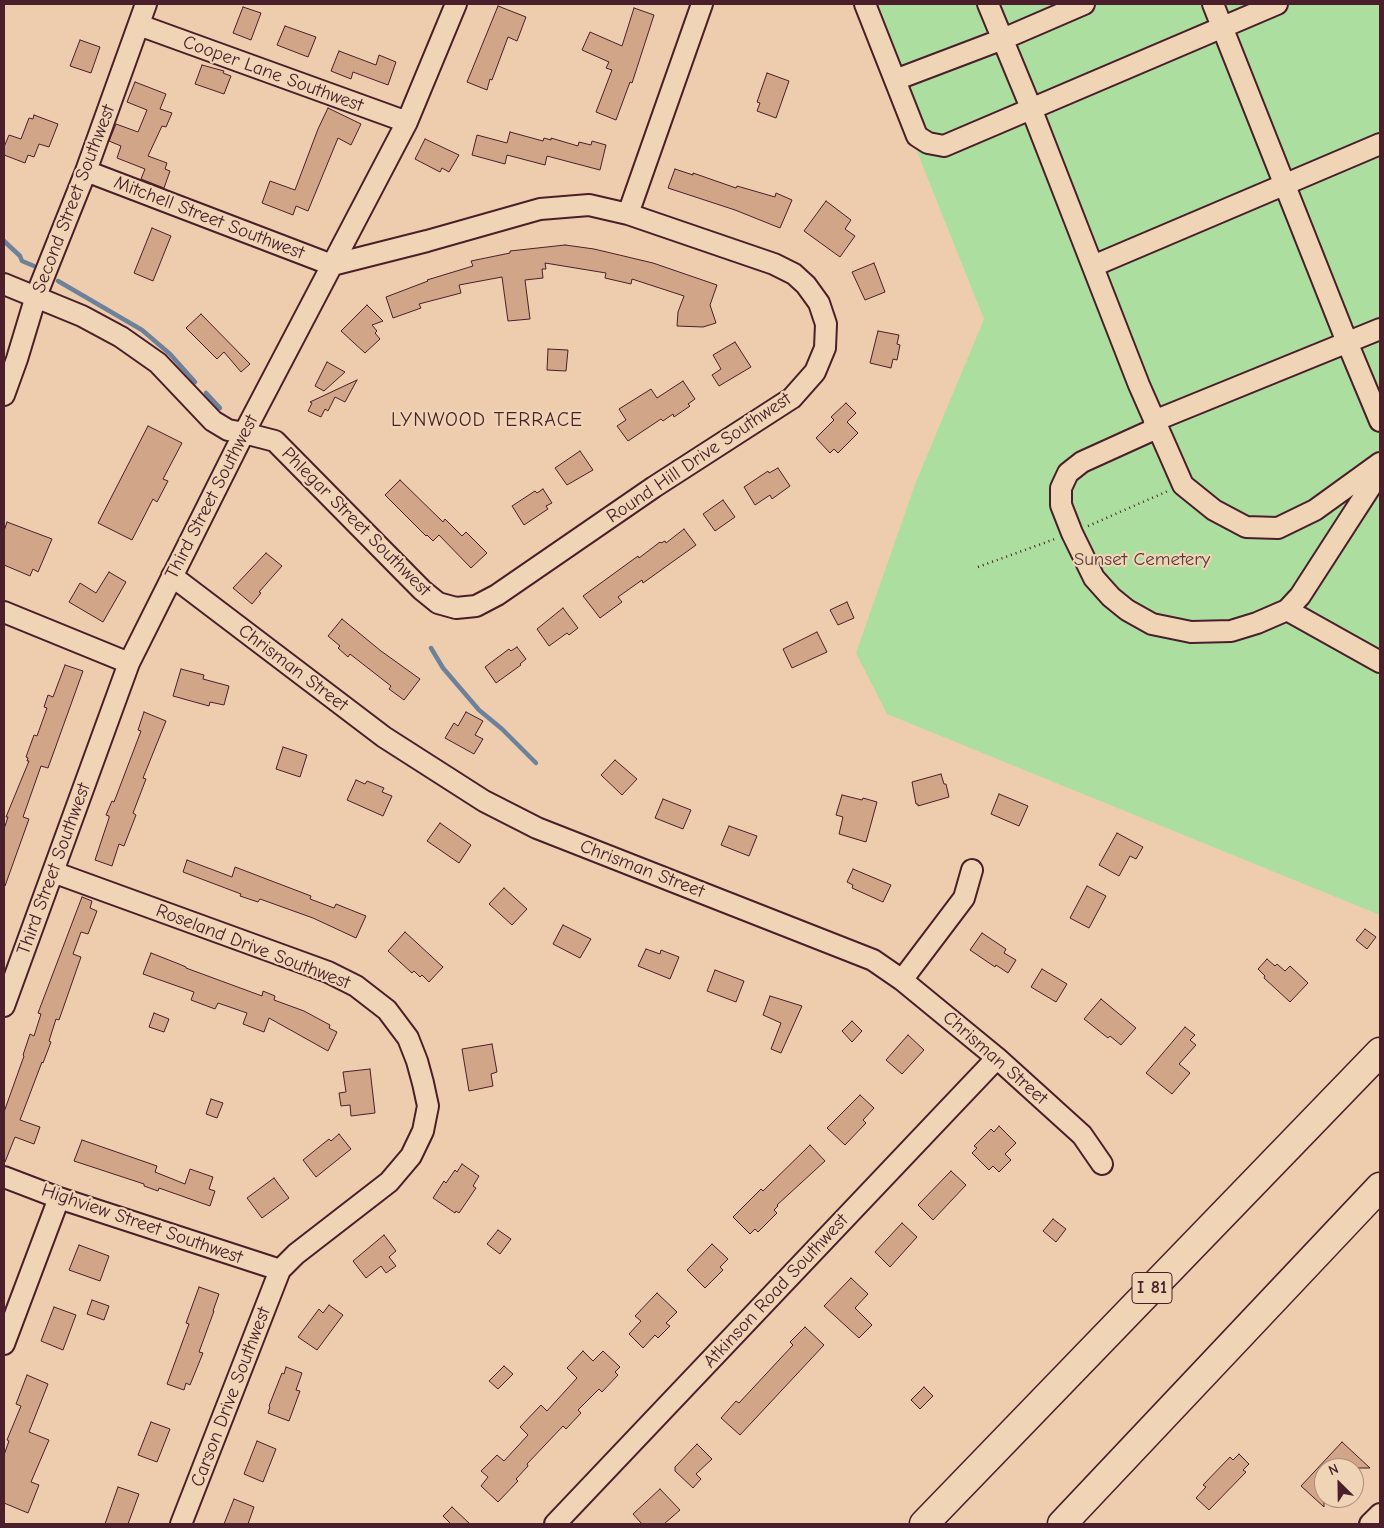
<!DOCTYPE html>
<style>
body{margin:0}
#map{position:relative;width:1384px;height:1528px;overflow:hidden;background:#edcdad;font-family:"Comic Neue",sans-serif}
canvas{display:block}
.frame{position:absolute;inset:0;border:5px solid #4a1f2b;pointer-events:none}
.north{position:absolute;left:1314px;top:1458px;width:50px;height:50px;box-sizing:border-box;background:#efd5b6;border:1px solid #ad8c7e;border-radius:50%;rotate:337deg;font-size:14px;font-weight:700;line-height:20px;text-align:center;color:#4a1f2b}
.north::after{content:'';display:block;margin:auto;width:18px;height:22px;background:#4a1f2b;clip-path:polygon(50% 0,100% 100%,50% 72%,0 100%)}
</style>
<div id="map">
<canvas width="1384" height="1528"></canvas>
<div class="frame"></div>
<div class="north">N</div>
</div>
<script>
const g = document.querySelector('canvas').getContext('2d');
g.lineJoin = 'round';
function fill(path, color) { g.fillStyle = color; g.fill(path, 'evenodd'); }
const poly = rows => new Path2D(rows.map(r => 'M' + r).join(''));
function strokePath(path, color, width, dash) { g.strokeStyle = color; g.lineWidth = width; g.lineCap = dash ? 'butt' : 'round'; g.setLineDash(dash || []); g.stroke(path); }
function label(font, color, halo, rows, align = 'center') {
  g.font = font + ' "Comic Neue",sans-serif'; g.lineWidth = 4.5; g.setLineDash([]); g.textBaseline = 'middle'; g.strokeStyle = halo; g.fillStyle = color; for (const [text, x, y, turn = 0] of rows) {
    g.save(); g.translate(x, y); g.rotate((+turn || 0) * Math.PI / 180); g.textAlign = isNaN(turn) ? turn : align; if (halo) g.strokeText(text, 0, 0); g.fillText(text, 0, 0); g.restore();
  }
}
fill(poly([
 [858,4,1380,4,1380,915,887,714,856,653,916,482,984,319]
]), '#abde9f');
strokePath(poly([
 [4,241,20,256,22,261,34,266],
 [58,281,142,330,170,354,195,382],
 [206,393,220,408],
 [431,648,443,668,479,710,502,729,536,763]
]), '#6e819b', 4.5);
const building = poly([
 [498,6,526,17,517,41,508,37,492,80,490,79,487,90,467,82,498,6],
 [243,7,261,13,251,40,233,33,243,7],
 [634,8,654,15,632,83,630,82,616,120,596,112,612,70,606,68,609,62,582,50,590,32,622,46,634,8],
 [285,26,316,37,308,57,277,45,285,26],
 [80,40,100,47,91,73,70,66,80,40],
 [339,51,376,65,379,55,396,62,388,85,353,72,351,79,331,71,339,51],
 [202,65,224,71,223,73,231,76,224,94,195,84,202,65],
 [767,73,789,81,776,118,757,111,760,103,757,102,767,73],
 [135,82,166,94,160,109,172,113,166,127,162,126,148,156,167,163,165,169,170,171,164,188,141,179,145,169,117,158,121,146,109,141,116,124,138,132,147,110,127,102,135,82],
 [328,108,361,124,351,145,338,138,308,211,296,206,293,215,262,203,270,181,295,190,318,129,328,108],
 [34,115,58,124,49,147,39,144,34,157,28,155,25,163,4,155,4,147,9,135,21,139,29,118,33,119,34,115],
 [510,132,543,141,544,138,551,140,551,138,578,146,579,142,591,145,592,141,606,145,600,170,547,156,545,165,507,155,505,164,472,155,477,135,507,143,510,132],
 [425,139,459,155,449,172,442,168,440,172,415,159,425,139],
 [675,169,693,175,693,173,736,188,737,186,775,197,776,193,792,200,780,228,735,210,668,188,675,169],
 [826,201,851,220,845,229,855,236,840,257,804,231,826,201],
 [152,228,171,236,153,281,134,273,152,228],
 [565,245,594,249,653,263,717,285,710,305,716,323,703,327,677,326,678,312,684,296,632,279,631,284,605,278,606,273,545,263,546,269,542,269,543,278,525,280,530,319,508,321,502,277,459,285,461,293,419,304,421,308,393,318,386,297,428,281,427,280,473,266,471,261,510,253,510,251,565,245],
 [874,263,885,292,865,300,852,272,874,263],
 [367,305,383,321,372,325,377,331,375,333,380,339,365,353,341,331,367,305],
 [201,314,250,364,241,372,224,352,217,359,186,328,201,314],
 [878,331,899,335,897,344,900,345,897,360,893,359,891,368,870,363,878,331],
 [735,342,751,367,719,386,712,375,721,369,713,355,735,342],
 [548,349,568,350,566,371,547,370,548,349],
 [327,362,345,372,324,391,315,386,327,362],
 [357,380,345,402,335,397,328,411,325,409,321,417,308,411,312,403,310,402,357,380],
 [683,381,695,399,688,404,690,406,674,417,673,414,663,421,661,419,628,441,617,426,626,420,619,409,651,389,657,398,683,381],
 [846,403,856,413,847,422,858,433,838,453,834,449,830,453,816,438,834,420,831,417,846,403],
 [148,426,182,443,163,479,168,481,157,502,153,499,132,540,98,523,148,426],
 [580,451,593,470,567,485,555,468,580,451],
 [778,468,790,486,772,499,770,495,755,505,744,487,768,471,769,473,778,468],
 [400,480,443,522,445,519,462,536,466,532,487,553,471,568,439,535,433,541,427,535,426,536,385,495,400,480],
 [543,489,552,503,546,506,548,509,524,525,512,506,535,491,537,493,543,489],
 [723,500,735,517,715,531,703,514,723,500],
 [7,522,52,539,38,572,33,569,30,576,4,565,4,531,7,522],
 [684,529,696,545,643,583,642,580,618,597,622,602,600,618,583,596,638,556,639,558,660,542,661,543,665,541,666,543,684,529],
 [266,553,282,566,259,592,261,593,252,604,233,588,266,553],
 [109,572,126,582,103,622,69,602,80,583,96,593,109,572],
 [847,602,854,618,838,625,830,610,847,602],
 [563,608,578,628,569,635,567,633,549,646,537,629,563,608],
 [342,619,381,651,420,679,404,700,389,689,391,686,350,654,348,657,338,648,340,646,328,636,342,619],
 [817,632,827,652,792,668,783,649,817,632],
 [517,647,526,659,520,664,521,665,496,683,485,667,509,649,511,651,517,647],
 [65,665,83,671,48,768,41,766,23,817,29,819,5,886,4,886,4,829,8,817,6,817,29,761,27,761,28,758,26,757,34,735,37,736,47,708,44,707,48,695,53,697,65,665],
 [181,669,204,675,203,679,229,686,224,705,210,702,209,706,173,696,181,669],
 [144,712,166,721,143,778,146,779,133,813,136,815,124,846,119,844,112,866,95,860,109,818,109,816,106,815,112,801,114,802,119,789,141,731,138,730,144,712],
 [466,712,483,721,475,735,483,739,474,754,445,738,454,723,458,726,466,712],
 [283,747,307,755,300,777,276,769,283,747],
 [615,760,637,779,622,795,601,775,615,760],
 [941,774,944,784,946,784,949,797,918,806,918,804,916,804,912,782,941,774],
 [356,780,365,784,367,781,384,788,382,792,392,796,383,816,347,800,356,780],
 [999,794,1028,806,1019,826,991,814,999,794],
 [842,795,862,800,863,798,877,802,866,842,839,834,843,817,836,815,842,795],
 [663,799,691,810,683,829,655,818,663,799],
 [440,823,471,845,459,863,427,841,440,823],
 [729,826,757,836,749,856,721,845,729,826],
 [1117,833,1143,847,1136,859,1130,856,1119,876,1099,865,1117,833],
 [187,860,232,877,235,867,311,896,310,899,334,908,336,904,366,916,356,938,313,918,260,899,258,902,240,896,241,894,183,872,187,860],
 [853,869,891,885,883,902,852,888,853,885,847,882,853,869],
 [1087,886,1106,896,1089,928,1070,918,1087,886],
 [504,888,527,909,512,925,489,904,504,888],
 [82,897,92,901,90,908,97,911,88,934,81,932,73,954,81,957,59,1020,56,1019,49,1041,51,1042,43,1063,42,1062,20,1120,40,1127,34,1144,15,1137,5,1162,4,1162,4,1112,24,1056,23,1055,30,1034,34,1036,41,1014,38,1013,82,897],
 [563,925,591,939,580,958,553,944,563,925],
 [1365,929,1376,937,1367,949,1356,940,1365,929],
 [405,932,443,967,429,982,422,975,420,977,414,971,412,973,388,951,405,932],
 [982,933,1006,949,1004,953,1016,960,1008,973,996,965,995,967,970,950,982,933],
 [646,949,660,954,661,950,679,957,670,979,638,966,646,949],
 [151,953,179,964,186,967,186,968,262,996,263,991,275,996,274,1000,304,1011,330,1025,329,1028,337,1032,328,1051,269,1018,264,1032,243,1024,247,1013,218,1003,215,1009,191,1000,194,992,143,974,151,953],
 [1267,959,1275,966,1277,964,1285,971,1290,966,1308,983,1290,1002,1264,978,1265,976,1258,969,1267,959],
 [1042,969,1067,984,1056,1002,1031,987,1042,969],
 [715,970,744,981,736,1002,707,991,715,970],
 [770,996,802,1006,781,1053,771,1049,781,1023,763,1015,770,996],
 [1101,999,1136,1028,1121,1045,1110,1036,1108,1038,1084,1019,1101,999],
 [154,1013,169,1019,164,1032,149,1027,154,1013],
 [852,1021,862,1031,852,1042,842,1031,852,1021],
 [1185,1027,1195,1035,1190,1040,1196,1045,1179,1064,1190,1073,1172,1094,1146,1073,1185,1027],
 [908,1035,924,1050,902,1074,886,1060,908,1035],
 [492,1044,497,1072,491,1074,493,1086,469,1091,462,1049,492,1044],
 [370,1069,375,1113,351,1116,350,1105,341,1106,339,1093,346,1092,343,1072,370,1069],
 [860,1095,874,1108,863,1120,866,1123,845,1145,827,1128,860,1095],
 [211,1099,223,1103,217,1118,206,1114,211,1099],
 [999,1126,1016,1143,1005,1154,1011,1160,999,1172,993,1166,989,1170,972,1153,977,1148,974,1146,991,1129,994,1132,999,1126],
 [339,1134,351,1149,316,1177,303,1160,329,1139,331,1141,339,1134],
 [82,1140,157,1166,155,1172,185,1184,190,1169,213,1177,209,1189,215,1191,210,1206,159,1188,158,1191,144,1186,144,1184,74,1161,82,1140],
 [810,1145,825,1161,777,1205,778,1206,774,1210,777,1213,758,1232,755,1229,750,1234,733,1217,761,1189,763,1191,810,1145],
 [462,1164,479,1176,473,1186,476,1188,459,1213,456,1211,455,1213,433,1198,444,1181,446,1183,455,1170,457,1172,462,1164],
 [951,1171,966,1185,933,1220,918,1205,951,1171],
 [274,1178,289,1198,262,1218,247,1198,274,1178],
 [1053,1219,1066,1229,1056,1242,1043,1231,1053,1219],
 [902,1223,917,1237,890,1267,875,1252,902,1223],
 [498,1230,511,1239,500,1254,487,1244,498,1230],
 [384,1235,396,1251,389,1257,396,1266,386,1273,381,1266,366,1278,353,1261,384,1235],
 [712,1244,728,1259,720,1267,723,1270,705,1288,687,1270,712,1244],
 [79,1245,109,1256,100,1281,69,1270,79,1245],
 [851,1278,868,1294,855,1308,872,1325,859,1338,824,1306,851,1278],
 [199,1287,219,1294,213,1311,214,1311,199,1352,203,1353,190,1385,186,1383,184,1390,167,1384,189,1324,186,1323,199,1287],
 [657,1293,677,1312,666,1323,670,1326,658,1338,655,1335,643,1348,629,1334,641,1321,635,1316,657,1293],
 [92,1300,109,1306,104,1320,87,1314,92,1300],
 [329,1305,343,1315,317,1350,298,1337,319,1309,323,1313,329,1305],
 [54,1307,76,1315,63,1350,41,1341,54,1307],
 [805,1327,824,1345,740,1435,721,1418,736,1401,739,1403,793,1345,790,1342,805,1327],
 [583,1351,593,1361,603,1351,620,1367,615,1372,618,1375,602,1392,599,1389,578,1410,581,1413,566,1429,563,1426,527,1464,528,1466,516,1479,518,1481,498,1502,481,1486,488,1477,481,1471,497,1455,504,1461,528,1435,520,1427,541,1405,547,1411,577,1378,567,1368,583,1351],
 [504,1366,513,1374,498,1389,489,1381,504,1366],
 [286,1367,302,1373,296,1390,300,1391,289,1421,268,1413,270,1407,269,1406,282,1373,284,1374,286,1367],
 [27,1375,48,1384,29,1432,49,1440,31,1482,39,1485,28,1513,4,1503,4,1455,9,1441,7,1440,21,1406,16,1404,27,1375],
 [924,1387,933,1396,920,1409,911,1400,924,1387],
 [151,1422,170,1429,157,1462,138,1455,151,1422],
 [257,1441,276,1449,263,1482,244,1474,257,1441],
 [1342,1442,1370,1468,1324,1468,1324,1507,1301,1486,1342,1442],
 [697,1444,712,1459,696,1474,701,1479,693,1488,675,1471,675,1467,697,1444],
 [1239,1454,1249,1464,1243,1470,1246,1472,1209,1510,1196,1498,1206,1487,1203,1485,1230,1457,1233,1460,1239,1454],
 [118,1487,139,1494,128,1524,105,1524,118,1487],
 [660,1489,680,1510,664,1524,642,1524,633,1514,660,1489],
 [234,1499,254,1507,248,1524,224,1524,234,1499],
 [452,1507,470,1524,451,1524,443,1516,452,1507]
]);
fill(building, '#d1a588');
strokePath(building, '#4a1f2b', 1);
const minor = poly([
 [865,4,917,136,928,143,944,146,1277,4],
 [988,4,1031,108,1139,385,1183,485,1214,510,1246,527,1278,528,1315,510,1380,463],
 [1213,4,1347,342,1380,421],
 [139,25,407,122],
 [895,80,1003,39,1084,4],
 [628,214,702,4],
 [1093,266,1380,144],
 [4,284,82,316,121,337,158,363,213,421,228,430,244,433,275,441,422,590,438,603,456,608,476,606,497,595,654,487,792,398,815,372,825,348,826,324,819,303,806,285,794,274,774,264,628,214,589,205,540,209,427,241,332,265,86,171],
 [4,395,17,359,36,296,86,171,146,4],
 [1154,421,1380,329],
 [1157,428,1082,462,1068,473,1061,488,1061,505,1072,533,1094,578,1111,597,1127,610,1152,624,1191,632,1231,631,1257,623,1287,610,1300,596,1380,472],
 [172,576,384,737,484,801,537,828,873,960,902,980,997,1058,1082,1135,1102,1164],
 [1287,610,1380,662],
 [4,612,129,663],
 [53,872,328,972,356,986,387,1010,408,1038,417,1061,423,1083,428,1106,423,1131,411,1156,389,1182,296,1254,280,1270,181,1524],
 [902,980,964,898,972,870],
 [4,1006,129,663,244,433,407,122,456,4],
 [4,1177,59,1198,280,1270],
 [4,1344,59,1198],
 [555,1524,997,1058],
 [1370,1524,1380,1514]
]);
const highway = poly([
 [924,1524,1380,1052],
 [1062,1524,1380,1187]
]);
strokePath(minor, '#4a1f2b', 24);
strokePath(highway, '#4a1f2b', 31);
strokePath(poly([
 [1088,526,1168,491],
 [978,567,1055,539]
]), '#4a1f2b', 2.5, [1, 4]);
strokePath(minor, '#efd5b6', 20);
strokePath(highway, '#efd5b6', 28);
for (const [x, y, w] of [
 [1152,1288,40]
]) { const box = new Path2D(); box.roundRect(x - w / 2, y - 15.5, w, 31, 4); g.fillStyle = '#efd5b6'; g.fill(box); strokePath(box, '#4a1f2b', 1); }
label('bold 18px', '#4a1f2b', null, [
 ["I 81",1152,1288]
]);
label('19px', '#4a1f2b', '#efd5b6', [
 ["Cooper Lane Southwest",273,74,20],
 ["Second Street Southwest",74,199,-69],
 ["Mitchell Street Southwest",209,218,21],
 ["Round Hill Drive Southwest",699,458,-34],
 ["Third Street Southwest",212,497,-63],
 ["Phlegar Street Southwest",356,522,45],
 ["Chrisman Street",293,668,37],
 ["Third Street Southwest",54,869,-70],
 ["Chrisman Street",642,869,21],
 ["Roseland Drive Southwest",253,947,21],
 ["Chrisman Street",995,1058,41],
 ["Highview Street Southwest",142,1224,19],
 ["Atkinson Road Southwest",776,1291,-47],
 ["Carson Drive Southwest",231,1397,-69]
]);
label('19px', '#593c3c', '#efd5b6', [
 ["Sunset Cemetery",1142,560]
]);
g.letterSpacing = '1px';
label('20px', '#4a1f2b', '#efd5b6', [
 ["LYNWOOD TERRACE",487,420]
]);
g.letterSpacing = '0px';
</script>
